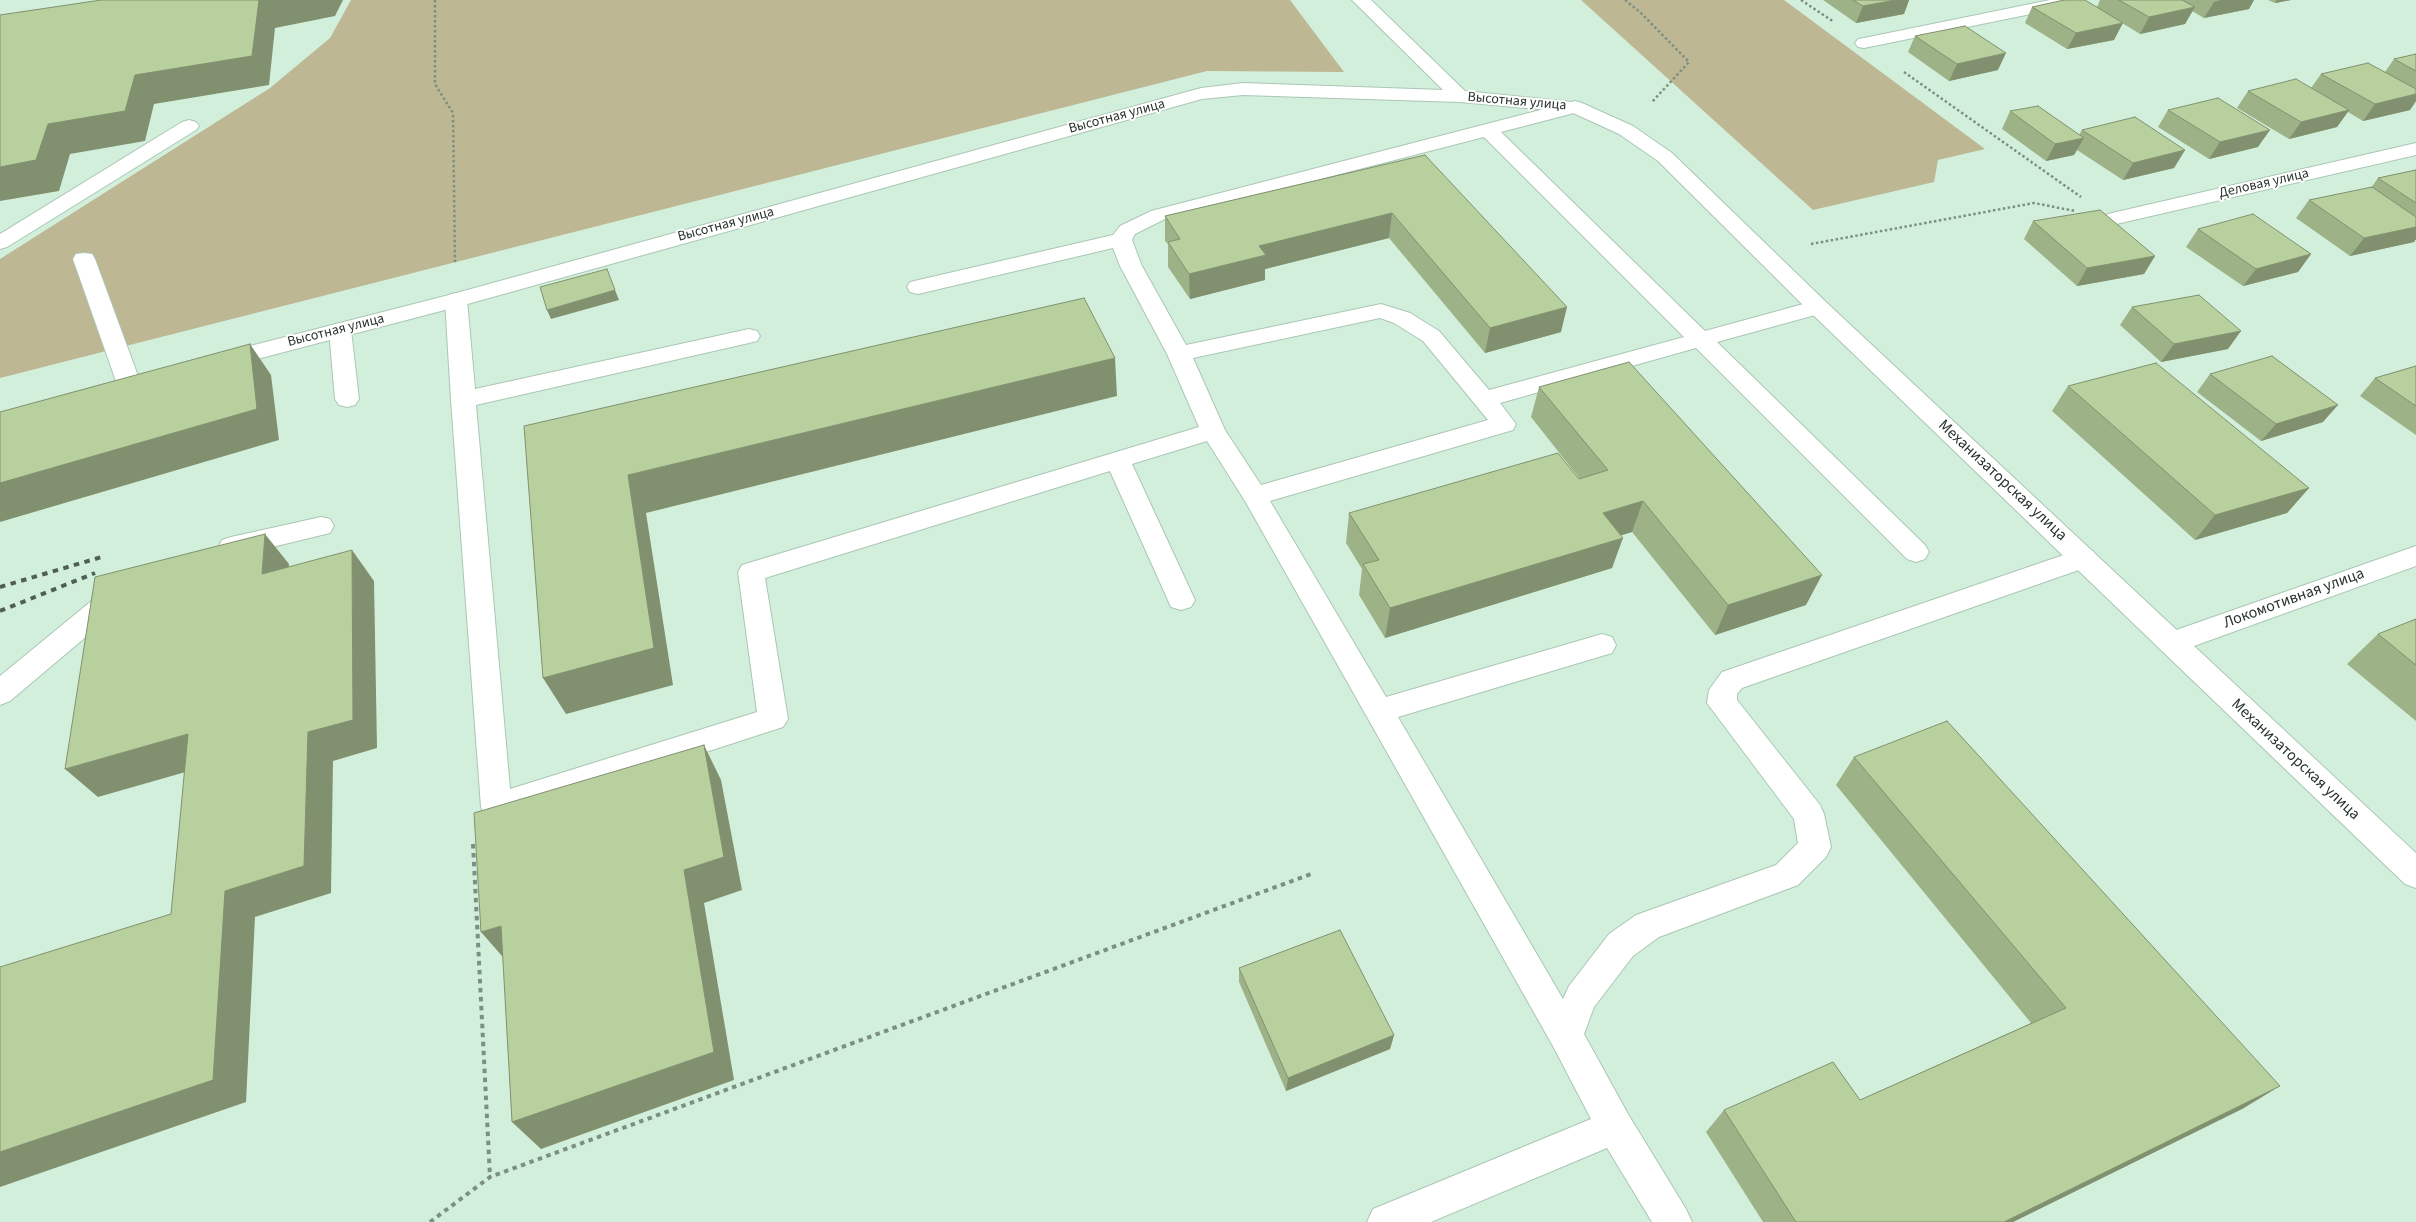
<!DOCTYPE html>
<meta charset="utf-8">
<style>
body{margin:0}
canvas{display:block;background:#d2efdc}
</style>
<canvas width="2416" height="1222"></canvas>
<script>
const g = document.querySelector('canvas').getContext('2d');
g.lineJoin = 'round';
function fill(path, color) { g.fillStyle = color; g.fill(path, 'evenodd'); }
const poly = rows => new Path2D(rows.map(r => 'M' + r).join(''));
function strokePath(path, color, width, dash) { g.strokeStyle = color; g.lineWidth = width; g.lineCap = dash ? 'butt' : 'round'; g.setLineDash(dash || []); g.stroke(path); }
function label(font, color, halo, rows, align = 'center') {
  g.font = font + ' "Source Sans 3",sans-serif'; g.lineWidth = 4; g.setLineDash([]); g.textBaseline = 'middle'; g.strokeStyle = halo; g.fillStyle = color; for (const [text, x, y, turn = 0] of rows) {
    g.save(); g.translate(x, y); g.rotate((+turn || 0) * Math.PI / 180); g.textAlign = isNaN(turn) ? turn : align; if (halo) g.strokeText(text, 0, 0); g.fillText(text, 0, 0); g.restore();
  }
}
fill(poly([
 [351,0,1290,0,1344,72,1207,71,0,378,0,259,270,88,330,38],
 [1581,0,1784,0,1985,149,1938,160,1934,182,1813,210]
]), '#bdb794');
const service = poly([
 [1575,101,1582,103,1584,107,1582,111,1501,132,1705,331,1818,300,1826,302,1829,307,1826,312,1717,342,1925,545,1929,552,1925,559,1916,562,1907,559,1696,348,1500,403,1516,424,1513,430,1270,501,1386,697,1602,634,1612,637,1616,645,1612,653,1398,717,1563,999,1569,986,1609,934,1636,915,1776,865,1798,843,1794,819,1707,703,1709,690,1722,672,2084,548,2093,551,2097,558,2093,565,1742,688,1737,694,1737,700,1820,805,1824,814,1831,847,1826,857,1798,885,1659,937,1633,956,1594,1007,1584,1034,1628,1114,1686,1209,1692,1222,1652,1222,1607,1148,1431,1222,1367,1222,1373,1209,1591,1119,1554,1048,1245,501,1207,441,1132,464,1195,600,1191,607,1181,610,1171,607,1110,471,765,578,788,719,783,727,496,820,485,816,481,807,451,400,445,300,448,295,456,293,464,295,467,300,475,389,749,329,757,331,760,336,757,341,749,343,476,405,510,789,757,712,738,572,742,565,1199,427,1167,354,1120,266,1113,248,918,294,910,292,907,287,910,282,1113,235,1120,226,1151,211,1575,101],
 [1484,137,1684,337,1489,390,1439,331,1410,313,1381,304,1186,345,1142,266,1132,240,1135,234,1165,219,1484,137],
 [1380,318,1394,323,1423,341,1488,420,1261,485,1225,430,1193,358,1380,318],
 [189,120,196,122,199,126,196,130,7,247,0,249,0,234,182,122,189,120],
 [84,253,92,254,95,259,141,384,137,389,129,392,121,389,117,384,73,259,76,254,84,253],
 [340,323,348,325,351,330,359,399,355,405,347,407,339,405,335,399,329,330,332,325,340,323],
 [321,517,330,519,334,526,330,533,231,557,222,554,218,547,222,540,231,537,321,517],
 [116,586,126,589,130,596,126,603,10,701,0,705,0,676,106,589,116,586]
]);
const minor = poly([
 [1352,0,1371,0,1465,91,1582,103,1633,126,1672,153,1826,302,2182,635,2186,643,2182,651,2172,654,2162,651,1810,312,1658,161,1619,134,1571,112,1460,102,1243,95,1202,99,464,305,219,369,211,366,207,361,211,356,449,295,1201,88,1243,83,1443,90,1352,0],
 [2050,0,2084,0,2081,4,2075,5,1864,48,1858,47,1855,43,1858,39,1864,38,2050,0],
 [2416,143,2416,155,2112,225,2105,223,2102,219,2105,215,2112,213,2416,143]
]);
const tertiary = poly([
 [2416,546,2416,566,2194,646,2416,853,2416,888,2405,884,2162,651,2158,643,2162,635,2416,546]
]);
strokePath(service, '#aac7b4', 2);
strokePath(minor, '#aac7b4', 2);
strokePath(tertiary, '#aac7b4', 2);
strokePath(poly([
 [435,0,435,84,453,113,455,262],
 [1625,0,1640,12,1689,62,1652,102],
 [1801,0,1834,22],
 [1904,72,2081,197],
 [1811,244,2034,203,2075,211]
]), '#7c8f82', 2.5, [2.5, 2.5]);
strokePath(poly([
 [473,844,490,1177],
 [430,1222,490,1177,1311,874]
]), '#7c8f82', 4, [4.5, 4.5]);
fill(service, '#fff');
fill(minor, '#fff');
fill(tertiary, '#fff');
strokePath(poly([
 [0,587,105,556],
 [0,611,95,573]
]), '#505f55', 4, [5.5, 5.5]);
fill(poly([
 [1823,0,1909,0,1904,14,1856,23],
 [2100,0,2254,0,2249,9,2204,18,2192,11,2185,24,2140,34,2122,23,2114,40,2067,49,2025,23,2032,7,2097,7],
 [2268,0,2291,0,2275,3],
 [1915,36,1998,70,1949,81,1908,52],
 [2416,54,2416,101,2410,110,2363,121,2348,112,2337,127,2289,139,2237,108,2248,91,2311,88,2321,74,2385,72,2394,59],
 [2168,110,2258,147,2209,159,2158,127],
 [2010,111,2079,135,2082,130,2185,150,2174,168,2123,180,2077,150,2074,155,2046,161,2002,129],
 [1425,155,1561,332,1485,353,1389,238,1265,269,1265,280,1190,299,1168,267,1168,244,1165,241,1165,216],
 [2416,170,2416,239,2414,242,2350,256,2296,218,2309,200,2371,188,2378,178],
 [2033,221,2155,256,2144,274,2077,286,2024,239],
 [2198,229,2311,254,2298,272,2243,286,2186,247],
 [2132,307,2228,349,2161,362,2120,325],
 [2416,366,2416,435,2360,396,2375,378],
 [2210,374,2323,422,2261,441,2197,392],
 [2068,386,2309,488,2287,513,2195,540,2052,411],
 [1539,387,1806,605,1715,635,1632,532,1621,535,1612,568,1385,638,1359,595,1362,569,1346,543,1349,513,1580,479,1531,417],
 [2416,619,2416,721,2347,664,2378,634],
 [1854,757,2244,1108,2013,1222,1763,1222,1706,1132,1724,1110,1860,1100,2031,1023,1836,785],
 [1239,968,1394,1035,1390,1049,1286,1091,1239,982]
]), '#9eb288');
fill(poly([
 [259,0,343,0,335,16,275,28,269,85,154,104,145,141,70,154,59,191,0,201,0,167,48,124,135,75],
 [1896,0,1909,0,1904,14,1856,23,1863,6],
 [2221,0,2254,0,2249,9,2204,18,2214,2],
 [2277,0,2291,0,2275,3],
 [2195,7,2185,24,2140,34,2149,17],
 [2123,23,2114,40,2067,49,2076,33],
 [2006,53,1998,70,1949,81,1957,64],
 [2416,94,2416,101,2410,110,2363,121,2375,104],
 [2349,110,2337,127,2289,139,2301,122],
 [2270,130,2258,147,2209,159,2220,142],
 [2084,138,2074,155,2046,161,2055,144],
 [2185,150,2174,168,2123,180,2133,163],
 [1392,213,1389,238,1265,269,1265,280,1190,299,1189,274,1259,246],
 [2416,227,2416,239,2414,242,2350,256,2364,238],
 [2311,254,2298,272,2243,286,2256,269],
 [2155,256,2144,274,2077,286,2087,268],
 [615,290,619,300,551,319,547,310],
 [1567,307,1561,332,1485,353,1490,328],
 [2241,331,2228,349,2161,362,2174,344],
 [250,344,271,375,279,440,0,522,0,483],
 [1115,358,1117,396,646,513,673,685,566,714,543,678,628,475],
 [2338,405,2323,422,2261,441,2276,424],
 [2309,488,2287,513,2195,540,2215,515],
 [1643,501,1632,532,1593,544,1603,513],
 [265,534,289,564,286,604,262,574],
 [1623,538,1612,568,1385,638,1390,608],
 [352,550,374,581,377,748,333,761,331,893,255,917,246,1102,0,1187,0,1152,308,732],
 [1822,575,1806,605,1715,635,1728,605],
 [188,734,217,763,98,797,65,769],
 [704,745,721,780,742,890,704,903,734,1080,541,1149,512,1122,684,870],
 [501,926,509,964,481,932],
 [1394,1035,1390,1049,1286,1091,1288,1078],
 [2280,1086,2244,1108,2013,1222,2004,1222]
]), '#81916f');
const building = poly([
 [101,0,259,0,252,56,135,75,125,111,48,124,36,160,0,167,0,15,101,0],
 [1853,0,1896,0,1863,6,1853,0],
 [2064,0,2085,0,2123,23,2076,33,2032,7,2064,0],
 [2119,0,2182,0,2195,7,2149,17,2119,0],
 [1965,26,2006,53,1957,64,1915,36,1965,26],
 [2416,54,2416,71,2394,59,2416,54],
 [2368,63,2416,89,2416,94,2375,104,2321,74,2368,63],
 [2296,79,2349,110,2301,122,2248,91,2296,79],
 [2218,98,2270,130,2220,142,2168,110,2218,98],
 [2038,106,2084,138,2055,144,2010,111,2038,106],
 [2135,117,2185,150,2133,163,2082,130,2135,117],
 [1425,155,1567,307,1490,328,1392,213,1259,246,1266,255,1189,274,1168,242,1180,239,1165,216,1425,155],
 [2416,170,2416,203,2378,178,2416,170],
 [2372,187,2416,217,2416,227,2364,238,2309,200,2372,187],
 [2100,210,2155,256,2087,268,2033,221,2100,210],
 [2253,214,2311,254,2256,269,2198,229,2253,214],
 [607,269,615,290,547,310,540,287,607,269],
 [2199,295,2241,331,2174,344,2132,307,2199,295],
 [1084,298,1115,358,628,475,654,648,543,678,524,426,1084,298],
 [250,344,257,409,0,483,0,412,250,344],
 [2272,356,2338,405,2276,424,2210,374,2272,356],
 [1629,362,1822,575,1728,605,1643,501,1603,513,1623,538,1390,608,1363,564,1379,560,1349,513,1558,453,1579,479,1608,470,1539,387,1629,362],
 [2156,363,2309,488,2215,515,2068,386,2156,363],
 [2416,366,2416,406,2375,378,2416,366],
 [265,534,262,574,352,550,353,720,308,732,304,866,225,891,213,1080,0,1152,0,967,171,914,188,734,65,769,95,577,265,534],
 [2416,619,2416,665,2378,634,2416,619],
 [1947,721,2280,1086,2004,1222,1796,1222,1724,1110,1833,1062,1860,1100,2066,1008,1854,757,1947,721],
 [704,745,724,857,684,870,714,1052,512,1122,501,926,481,932,474,813,704,745],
 [1340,930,1394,1035,1288,1078,1239,968,1340,930]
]);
fill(building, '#b8cf9e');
strokePath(building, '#81916f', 1);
label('14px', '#28332c', '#fff', [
 ["Высотная улица",1517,102,5],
 ["Высотная улица",1117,117,-15],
 ["Деловая улица",2264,184,-13],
 ["Высотная улица",726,225,-15],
 ["Высотная улица",336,331,-14]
]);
label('16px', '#28332c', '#fff', [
 ["Механизаторская улица",2002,481,43],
 ["Локомотивная улица",2294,599,-20],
 ["Механизаторская улица",2295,760,43]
]);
</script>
